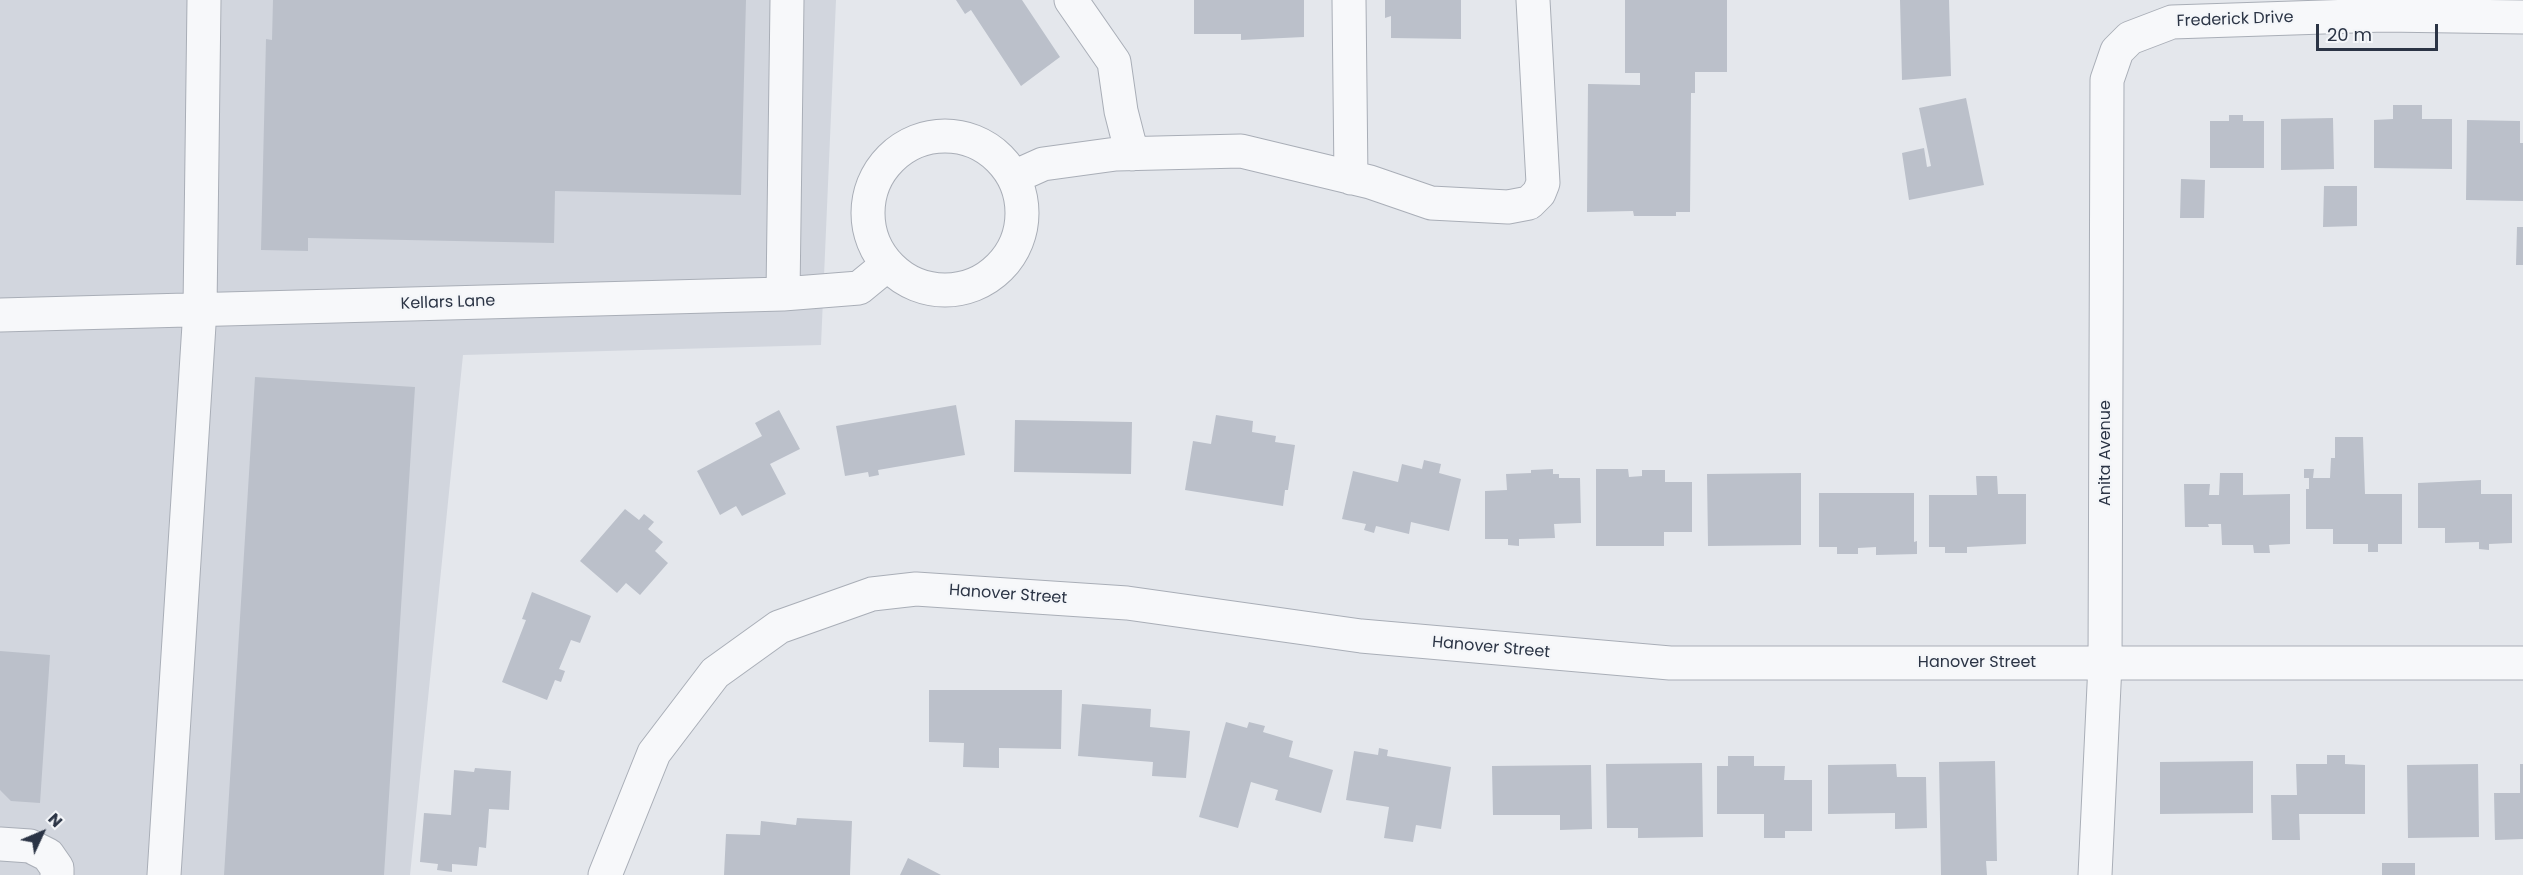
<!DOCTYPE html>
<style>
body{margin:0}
#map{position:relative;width:2523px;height:875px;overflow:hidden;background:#e4e7ec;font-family:Poppins,sans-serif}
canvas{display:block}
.north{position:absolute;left:12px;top:803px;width:60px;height:60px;-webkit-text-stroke:4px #f4f6f9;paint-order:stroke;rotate:46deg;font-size:16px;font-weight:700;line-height:24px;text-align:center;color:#2b3445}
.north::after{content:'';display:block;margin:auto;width:21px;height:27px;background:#2b3445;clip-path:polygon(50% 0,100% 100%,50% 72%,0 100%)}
.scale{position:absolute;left:2316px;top:24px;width:122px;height:27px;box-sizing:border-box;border:3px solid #2b3445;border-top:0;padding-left:8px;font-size:18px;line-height:21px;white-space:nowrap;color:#2b3445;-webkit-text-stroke:4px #f4f6f9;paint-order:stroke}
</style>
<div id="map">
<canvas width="2523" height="875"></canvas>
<div class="north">N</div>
<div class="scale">20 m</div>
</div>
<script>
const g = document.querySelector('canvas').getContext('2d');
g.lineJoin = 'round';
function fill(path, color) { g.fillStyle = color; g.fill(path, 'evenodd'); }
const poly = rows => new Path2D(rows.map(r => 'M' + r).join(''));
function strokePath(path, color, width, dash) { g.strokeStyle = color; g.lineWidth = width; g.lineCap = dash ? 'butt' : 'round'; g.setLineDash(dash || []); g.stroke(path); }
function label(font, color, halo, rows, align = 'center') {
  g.font = font + ' Poppins,sans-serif'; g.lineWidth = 4.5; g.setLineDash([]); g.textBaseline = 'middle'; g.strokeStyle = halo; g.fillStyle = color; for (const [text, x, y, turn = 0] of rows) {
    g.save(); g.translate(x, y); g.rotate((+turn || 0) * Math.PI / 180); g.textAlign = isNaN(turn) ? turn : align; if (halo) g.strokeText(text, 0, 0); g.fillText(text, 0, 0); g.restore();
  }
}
fill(poly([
 [0,0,836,0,821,345,463,355,410,875,0,875]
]), '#d2d6de');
fill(poly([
 [273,0,746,0,741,195,555,191,554,243,308,238,308,251,261,250,266,39,272,40],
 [956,0,1022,0,1060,57,1021,86,971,10,965,14],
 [1194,0,1304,0,1304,37,1241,40,1241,34,1194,34],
 [1385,0,1461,0,1461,39,1391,38,1391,16,1385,18],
 [1625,0,1727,0,1727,72,1695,72,1695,93,1691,93,1690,212,1676,212,1676,216,1634,216,1633,211,1587,212,1588,84,1640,85,1640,73,1625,73],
 [1900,0,1949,0,1951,76,1902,80],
 [1966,98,1984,185,1909,200,1902,153,1924,148,1927,167,1931,166,1919,108],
 [2393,105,2422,105,2422,119,2452,119,2452,169,2374,168,2374,120,2393,119],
 [2229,115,2243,115,2243,121,2264,121,2264,168,2210,168,2210,121,2229,121],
 [2333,118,2334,169,2281,170,2281,119],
 [2467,120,2520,121,2520,143,2523,143,2523,201,2466,200],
 [2181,179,2205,180,2204,218,2180,218],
 [2324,186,2357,186,2357,226,2323,227],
 [2517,227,2523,227,2523,265,2516,265],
 [255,377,415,387,384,875,224,875],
 [956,405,965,455,878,470,879,475,869,477,868,472,845,476,836,426],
 [779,410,800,449,770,464,786,494,742,516,736,506,720,515,697,471,762,436,755,423],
 [1216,415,1253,421,1252,432,1276,436,1275,442,1295,445,1288,490,1285,490,1283,506,1185,490,1193,441,1211,444],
 [1015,420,1132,422,1131,474,1014,472],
 [2335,437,2363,437,2365,494,2402,494,2402,544,2378,544,2378,552,2368,552,2368,544,2333,544,2333,529,2306,529,2306,489,2309,489,2309,478,2304,478,2304,469,2314,469,2313,478,2330,478,2331,458,2335,458],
 [1424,460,1441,464,1439,473,1461,479,1449,531,1411,522,1409,534,1376,526,1374,533,1364,530,1366,524,1342,519,1353,471,1398,482,1402,464,1422,469],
 [1553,469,1553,474,1559,474,1559,478,1580,478,1581,523,1554,524,1555,538,1519,539,1519,546,1508,545,1508,539,1485,539,1485,491,1507,490,1506,474,1531,473,1531,470],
 [1596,469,1628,469,1629,477,1642,476,1642,470,1665,470,1665,482,1692,482,1692,532,1664,532,1664,546,1596,546],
 [1801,473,1801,545,1708,546,1707,474],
 [2220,473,2243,473,2243,495,2290,494,2290,544,2269,545,2270,553,2254,553,2253,545,2222,545,2221,524,2208,524,2209,527,2185,527,2184,484,2210,484,2209,495,2219,495],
 [1976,476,1997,476,1998,494,2026,494,2026,544,1967,547,1967,553,1945,553,1945,547,1929,547,1929,495,1977,495],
 [2481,480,2481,494,2512,494,2512,543,2489,544,2489,550,2479,549,2479,542,2445,543,2445,528,2418,528,2418,483],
 [1819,493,1914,493,1914,542,1917,541,1917,554,1876,555,1876,547,1858,548,1858,554,1837,554,1837,547,1819,547],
 [625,509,639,520,644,514,654,522,648,529,663,542,655,551,668,563,640,595,626,583,617,593,580,561],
 [532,592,591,616,580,643,571,640,559,669,565,671,561,682,555,680,547,700,502,682,526,620,522,619],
 [0,651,50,655,40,803,11,801,0,790],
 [929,690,1062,690,1061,749,999,748,999,768,963,767,964,743,929,742],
 [1082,704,1151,709,1150,727,1190,731,1186,778,1152,776,1153,762,1078,756],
 [1226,722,1247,728,1249,722,1265,726,1263,732,1293,741,1289,757,1333,770,1321,813,1275,800,1278,790,1251,782,1238,828,1199,817],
 [1379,748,1388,750,1387,756,1451,767,1441,829,1416,825,1413,842,1384,838,1389,807,1346,800,1354,751,1378,755],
 [2327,755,2345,755,2345,764,2365,765,2365,814,2299,814,2300,840,2272,840,2271,795,2297,795,2296,764,2327,764],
 [1728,756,1754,756,1754,766,1785,766,1784,780,1812,780,1812,831,1785,831,1785,838,1764,838,1764,814,1717,814,1717,766,1728,766],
 [1995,761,1997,861,1986,861,1987,875,1941,875,1939,762],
 [2253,761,2253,813,2160,814,2160,762],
 [1702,763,1703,837,1638,838,1638,828,1607,828,1606,764],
 [1896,764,1897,777,1926,777,1927,828,1895,829,1895,813,1828,814,1828,765],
 [2478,764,2479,837,2408,838,2407,765],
 [2520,764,2523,764,2523,839,2495,840,2494,793,2520,793],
 [1591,765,1592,829,1560,830,1560,815,1493,815,1492,766],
 [475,768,511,771,509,810,489,809,486,848,479,847,477,866,452,864,452,872,437,870,438,864,420,862,424,813,451,815,454,770,474,772],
 [797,818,852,821,850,875,724,875,726,834,760,835,761,821,796,825],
 [908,858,941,875,900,875],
 [2382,863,2415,863,2415,875,2382,875]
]), '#bbc0ca');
const minor = poly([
 [1071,0,1114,62,1121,111,1132,154],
 [1349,0,1351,178],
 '868 213a77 77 0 1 1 154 0a77 77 0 1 1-154 0Z',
 [1014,177,1043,164,1116,154,1241,151,1370,182,1431,203,1508,207,1529,203,1539,193,1543,183,1533,0],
 [783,294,787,0],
 [0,315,783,294,859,288,887,265],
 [0,844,30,846,48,855,57,868,57,875],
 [164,875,200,309,204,0],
 [605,875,654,753,715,673,779,627,872,594,916,589,1127,603,1361,636,1670,663,2523,663],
 [2095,875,2105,664,2107,80,2117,51,2130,38,2172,22,2384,15,2523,17]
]);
strokePath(minor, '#a9aeb7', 35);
strokePath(minor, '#f7f8fa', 33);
label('16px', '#2b3445', '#f4f6f9', [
 ["Frederick Drive",2235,20,-2],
 ["Kellars Lane",448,303,-2],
 ["Anita Avenue",2106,453,-90],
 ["Hanover Street",1008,595,4],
 ["Hanover Street",1491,648,5],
 ["Hanover Street",1977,663]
]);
</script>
